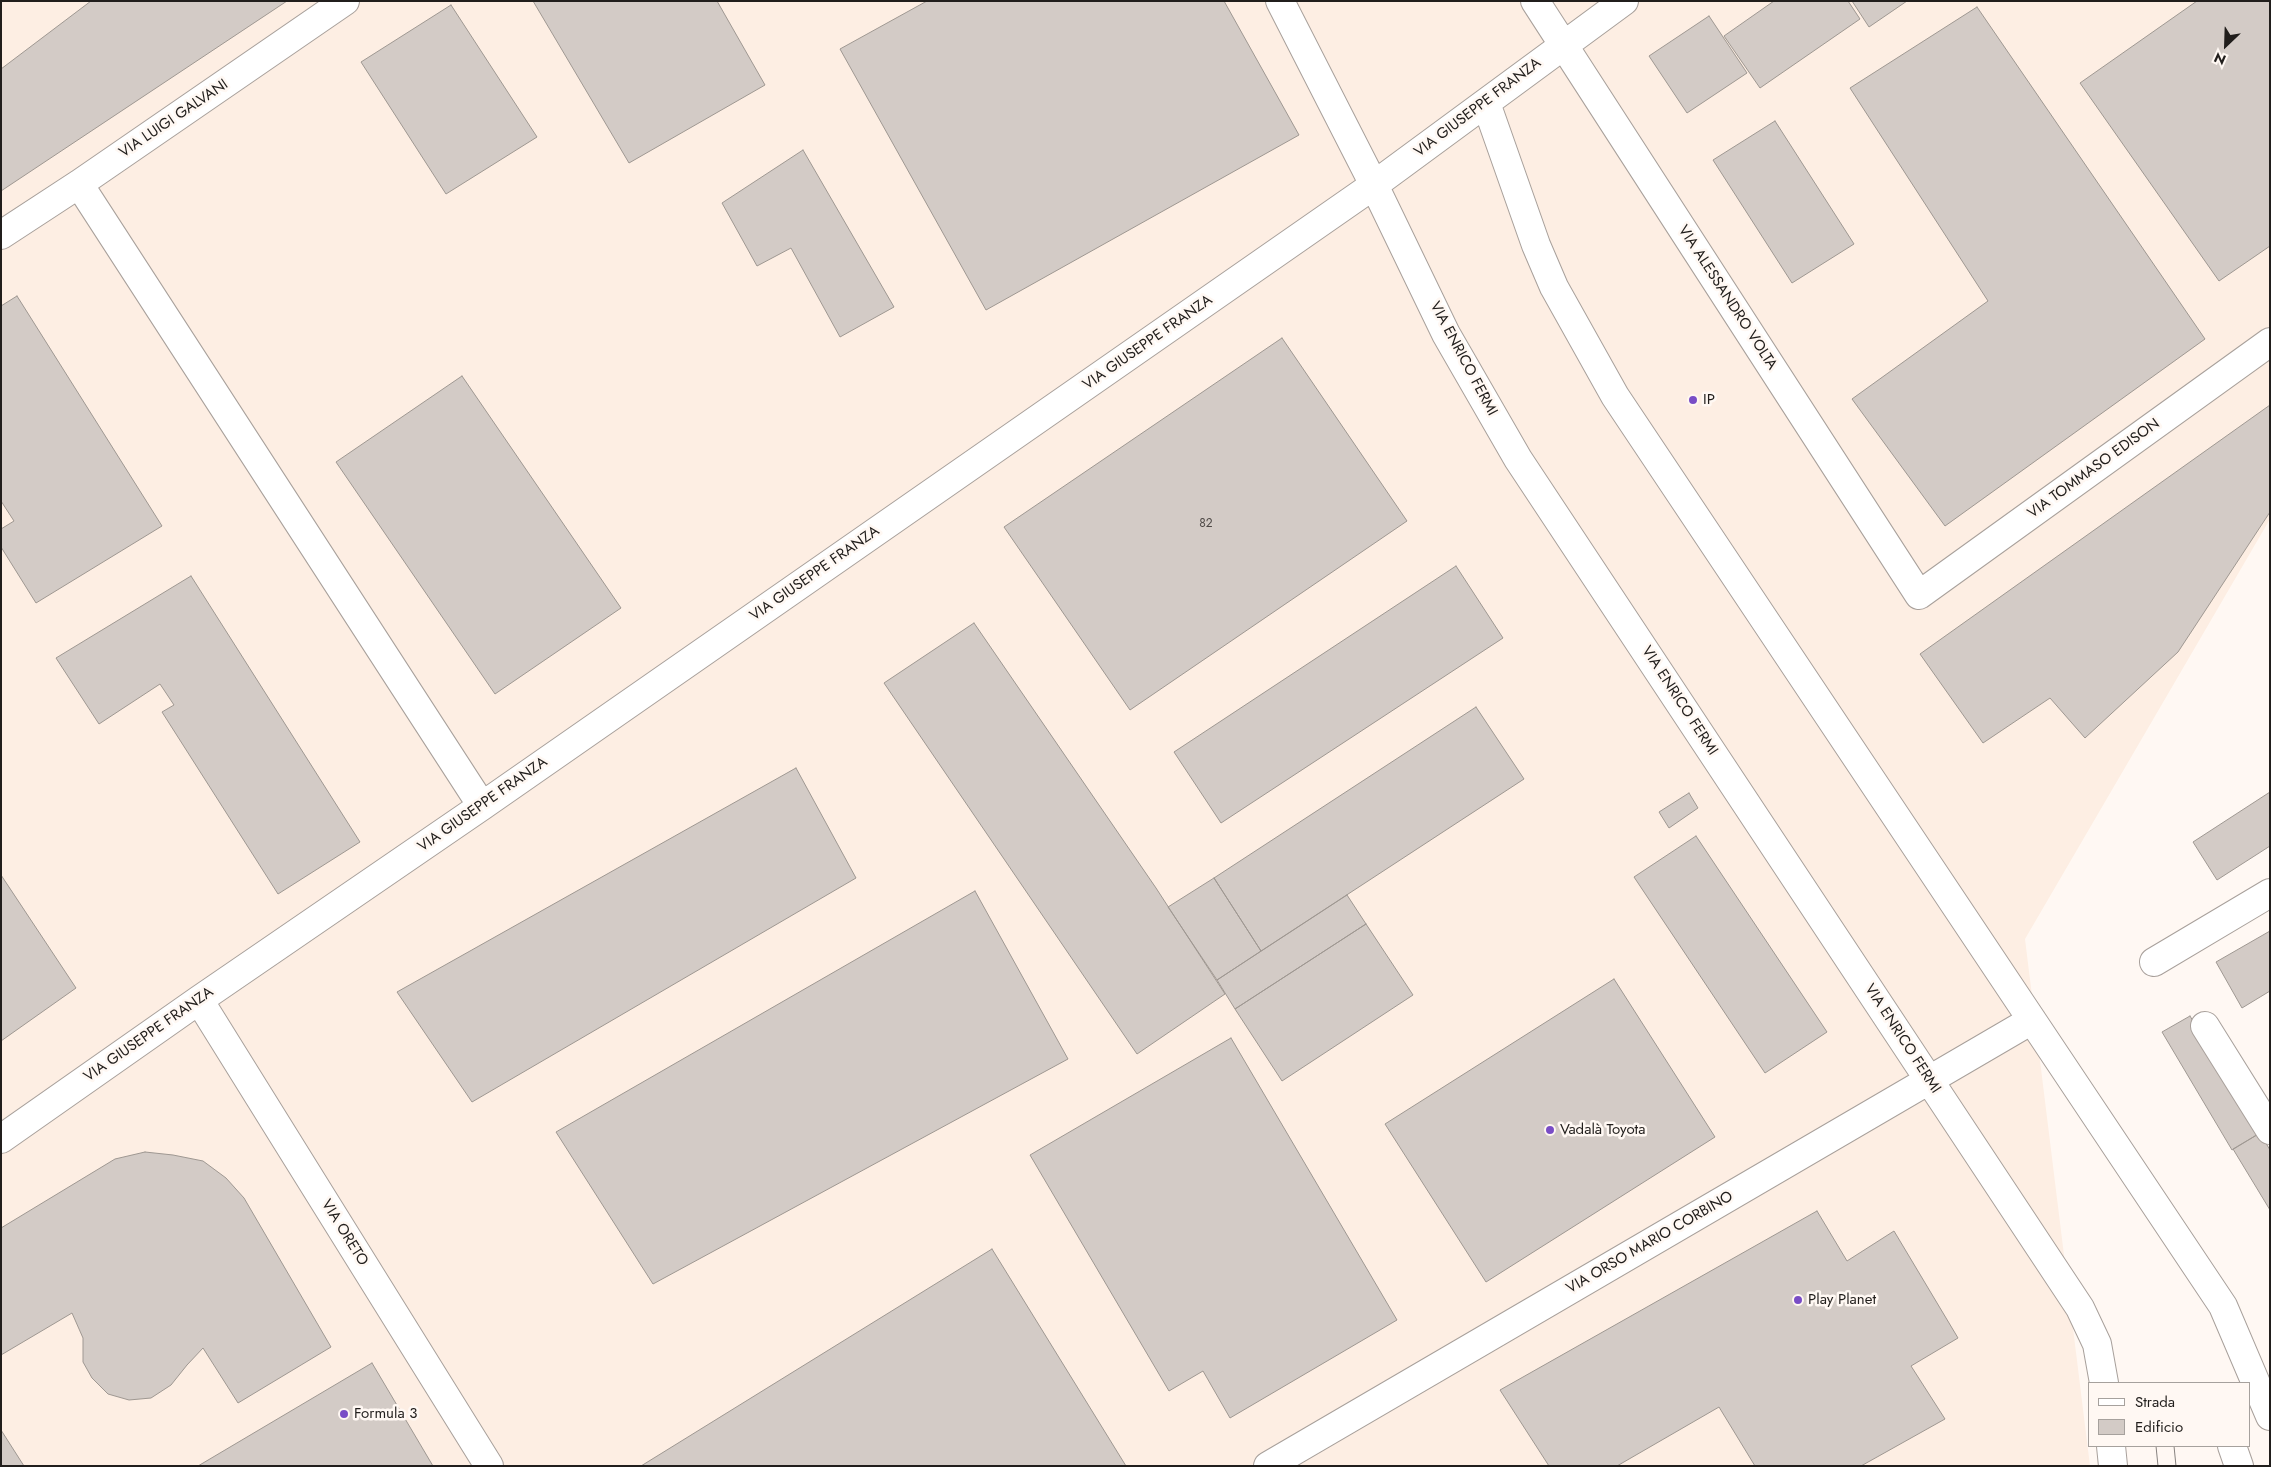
<!DOCTYPE html>
<meta charset="utf-8">
<style>
body{margin:0}
#map{position:relative;width:2271px;height:1467px;overflow:hidden;background:#fff8f3;font-family:Jost,sans-serif}
canvas{display:block}
.frame{position:absolute;inset:0;border:2px solid #211e1c;pointer-events:none}
.legend{position:absolute;left:2088px;top:1382px;width:162px;height:65px;box-sizing:border-box;background:#fff8f3;border:1px solid #a6a19d;margin:0;padding:6px 9px;list-style:none;font-size:15px;color:#211e1c}
.legend li{display:flex;align-items:center;gap:10px;height:25px}
.legend b{width:25px;border:1px solid #a6a19d}
.north{position:absolute;left:2201px;top:20px;width:50px;height:50px;-webkit-text-stroke:4px #fff8f3;paint-order:stroke;rotate:204deg;font-size:14px;font-weight:700;line-height:20px;text-align:center;color:#211e1c}
.north::after{content:'';display:block;margin:auto;width:18px;height:22px;background:#211e1c;clip-path:polygon(50% 0,100% 100%,50% 72%,0 100%)}
</style>
<div id="map">
<canvas width="2271" height="1467"></canvas>
<div class="frame"></div>
<ul class="legend">
<li><b style="height:6px;background:#fff"></b>Strada</li>
<li><b style="height:14px;background:#d3cbc6"></b>Edificio</li>
</ul>
<div class="north">N</div>
</div>
<script>
const g = document.querySelector('canvas').getContext('2d');
g.lineJoin = 'round';
function fill(path, color) { g.fillStyle = color; g.fill(path, 'evenodd'); }
const poly = rows => new Path2D(rows.map(r => 'M' + r).join(''));
function strokePath(path, color, width, dash) { g.strokeStyle = color; g.lineWidth = width; g.lineCap = dash ? 'butt' : 'round'; g.setLineDash(dash || []); g.stroke(path); }
function label(font, color, halo, rows, align = 'center') {
  g.font = font + ' Jost,sans-serif'; g.lineWidth = 5; g.setLineDash([]); g.textBaseline = 'middle'; g.strokeStyle = halo; g.fillStyle = color; for (const [text, x, y, turn = 0] of rows) {
    g.save(); g.translate(x, y); g.rotate((+turn || 0) * Math.PI / 180); g.textAlign = isNaN(turn) ? turn : align; if (halo) g.strokeText(text, 0, 0); g.fillText(text, 0, 0); g.restore();
  }
}
fill(poly([
 [1,1,2270,1,2270,519,2025,939,2090,1466,1,1466]
]), '#fdeee3');
const building = poly([
 [91,1,287,1,1,191,1,69,91,1],
 [533,1,717,1,765,85,629,163,533,1],
 [927,1,1224,1,1299,135,986,310,840,49,927,1],
 [1774,1,1848,1,1860,19,1760,88,1724,36,1774,1],
 [1852,1,1907,1,1869,27,1852,1],
 [2197,1,2270,1,2270,246,2219,281,2080,83,2197,1],
 [451,5,537,137,446,194,361,62,451,5],
 [1977,7,2205,339,1945,526,1852,399,1988,301,1850,88,1977,7],
 [1709,16,1747,73,1687,113,1649,56,1709,16],
 [1775,121,1854,244,1792,283,1713,160,1775,121],
 [803,150,894,307,840,337,791,248,757,266,722,203,803,150],
 [17,296,162,526,36,603,1,547,1,529,14,521,1,501,1,306,17,296],
 [1282,338,1407,521,1130,710,1004,527,1282,338],
 [462,376,621,608,495,694,336,462,462,376],
 [2270,405,2270,512,2178,652,2085,738,2050,698,1983,743,1920,654,2270,405],
 [1456,566,1503,638,1221,823,1174,752,1456,566],
 [191,576,360,842,278,894,162,712,174,705,160,684,99,724,56,658,191,576],
 [974,623,1156,888,1225,994,1137,1054,884,683,974,623],
 [1476,707,1524,779,1261,951,1214,878,1476,707],
 [796,768,856,878,472,1102,397,992,796,768],
 [2270,792,2270,846,2217,880,2193,842,2270,792],
 [1689,793,1698,808,1669,828,1659,812,1689,793],
 [1696,836,1827,1032,1765,1073,1634,877,1696,836],
 [1,875,76,988,1,1041,1,875],
 [1214,878,1261,951,1217,980,1168,907,1214,878],
 [975,891,1068,1059,653,1284,556,1132,975,891],
 [1347,895,1366,924,1235,1009,1217,980,1347,895],
 [1366,924,1413,995,1282,1081,1235,1009,1366,924],
 [2270,931,2270,991,2242,1008,2216,962,2270,931],
 [1614,979,1715,1137,1486,1282,1385,1124,1614,979],
 [2190,1016,2260,1133,2232,1150,2162,1032,2190,1016],
 [1231,1038,1397,1320,1230,1418,1203,1371,1169,1391,1030,1155,1231,1038],
 [2260,1133,2270,1150,2270,1210,2233,1149,2260,1133],
 [145,1152,173,1155,203,1161,226,1178,244,1198,331,1347,238,1403,203,1348,187,1365,171,1385,151,1398,129,1400,108,1394,92,1378,83,1362,83,1338,72,1313,1,1355,1,1228,115,1159,145,1152],
 [1817,1211,1847,1261,1894,1231,1958,1338,1911,1366,1945,1419,1861,1466,1755,1466,1719,1407,1617,1466,1549,1466,1500,1390,1817,1211],
 [992,1249,1126,1466,641,1466,992,1249],
 [372,1363,433,1466,198,1466,372,1363],
 [1,1430,24,1466,1,1466,1,1430]
]);
fill(building, '#d3cbc6');
strokePath(building, '#9f9892', 1);
const minor = poly([
 [1280,1,1374,185,1446,334,1518,459,2080,1308,2097,1344,2104,1383],
 [1535,1,1919,595,2270,342],
 [1486,103,1536,245,1554,287,1615,396,2223,1306,2270,1416],
 [79,184,482,806],
 [1,235,79,184,345,1],
 [2154,962,2270,893],
 [199,1000,489,1466],
 [2205,1026,2270,1130],
 [1,1139,199,1000,482,806,1374,185,1624,1],
 [2111,1446,2113,1466],
 [2232,1446,2239,1466],
 [1268,1466,2032,1020]
]);
strokePath(minor, '#a8a09b', 30);
strokePath(minor, '#fff', 28);
strokePath(poly([
 [2156,1446,2158,1466],
 [2174,1446,2176,1466]
]), '#87827f', 1);
for (const [x, y, r, color] of [
 [1693,400,5,"#794dc6"],
 [1550,1130,5,"#794dc6"],
 [1798,1300,5,"#794dc6"],
 [344,1414,5,"#794dc6"]
]) { const dot = new Path2D(); dot.arc(x, y, r, 0, 2 * Math.PI); g.fillStyle = color; g.fill(dot); strokePath(dot, '#fff8f3', 2); }
label('12px', '#4e4946', null, [
 ["82",1206,524]
]);
label('15px', '#211e1c', '#fff8f3', [
 ["VIA GIUSEPPE FRANZA",1478,108,-37],
 ["VIA LUIGI GALVANI",174,119,-34],
 ["VIA ALESSANDRO VOLTA",1727,298,57],
 ["VIA GIUSEPPE FRANZA",1148,343,-35],
 ["VIA ENRICO FERMI",1463,359,62],
 ["VIA TOMMASO EDISON",2094,469,-36],
 ["VIA GIUSEPPE FRANZA",815,574,-35],
 ["VIA ENRICO FERMI",1679,701,57],
 ["VIA GIUSEPPE FRANZA",483,805,-35],
 ["VIA GIUSEPPE FRANZA",149,1035,-35],
 ["VIA ENRICO FERMI",1902,1039,57],
 ["VIA ORETO",344,1233,58],
 ["VIA ORSO MARIO CORBINO",1650,1243,-30]
]);
label('15px', '#211e1c', '#fff8f3', [
 ["IP",1703,400],
 ["Vadalà Toyota",1560,1130],
 ["Play Planet",1808,1300],
 ["Formula 3",354,1414]
], 'left');
</script>
